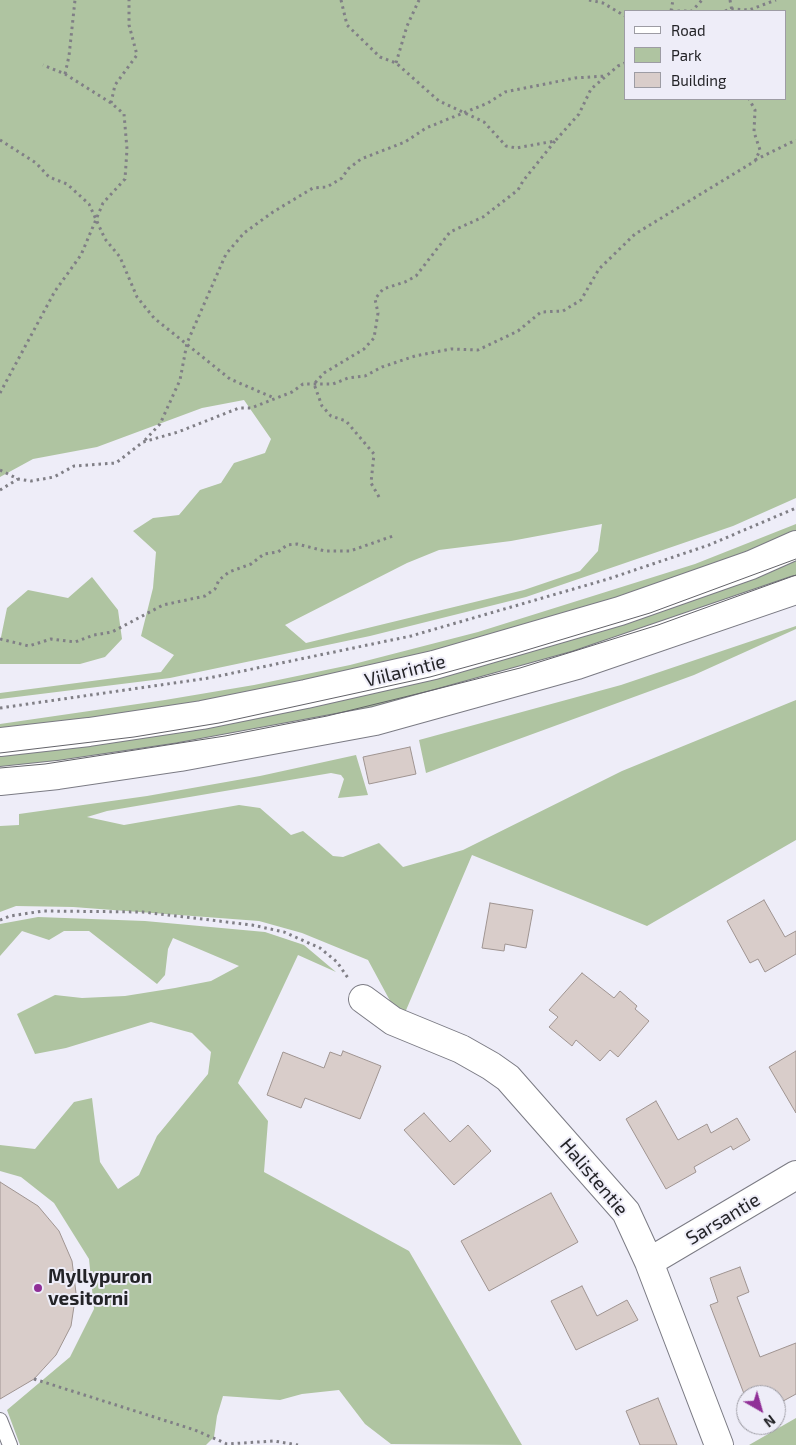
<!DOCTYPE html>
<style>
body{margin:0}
#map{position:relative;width:796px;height:1445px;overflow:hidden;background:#eeedf8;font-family:"Exo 2",sans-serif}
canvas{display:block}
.legend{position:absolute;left:624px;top:10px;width:162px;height:90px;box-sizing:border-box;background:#eeedf8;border:1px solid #9d9ca4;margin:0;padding:6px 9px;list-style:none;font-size:15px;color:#232327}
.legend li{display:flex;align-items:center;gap:10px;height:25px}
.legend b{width:25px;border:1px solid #9d9ca4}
.north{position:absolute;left:736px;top:1385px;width:50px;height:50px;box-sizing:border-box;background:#eeedf8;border:1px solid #9d9ca4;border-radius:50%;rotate:142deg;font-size:14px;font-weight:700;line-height:20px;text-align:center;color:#232327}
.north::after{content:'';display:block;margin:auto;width:18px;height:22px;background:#902f97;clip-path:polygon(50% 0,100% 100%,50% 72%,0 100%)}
</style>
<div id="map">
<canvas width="796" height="1445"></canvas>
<ul class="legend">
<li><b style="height:6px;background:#fff"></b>Road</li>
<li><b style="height:14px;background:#afc4a1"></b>Park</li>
<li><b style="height:14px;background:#d9cdca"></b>Building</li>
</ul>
<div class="north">N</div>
</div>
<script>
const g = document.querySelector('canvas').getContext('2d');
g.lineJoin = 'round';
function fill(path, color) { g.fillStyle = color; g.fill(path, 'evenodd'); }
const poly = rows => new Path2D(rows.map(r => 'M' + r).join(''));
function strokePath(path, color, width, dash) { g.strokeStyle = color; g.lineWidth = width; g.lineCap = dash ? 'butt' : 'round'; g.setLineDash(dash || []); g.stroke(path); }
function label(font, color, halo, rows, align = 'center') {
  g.font = font + ' "Exo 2",sans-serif'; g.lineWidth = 4; g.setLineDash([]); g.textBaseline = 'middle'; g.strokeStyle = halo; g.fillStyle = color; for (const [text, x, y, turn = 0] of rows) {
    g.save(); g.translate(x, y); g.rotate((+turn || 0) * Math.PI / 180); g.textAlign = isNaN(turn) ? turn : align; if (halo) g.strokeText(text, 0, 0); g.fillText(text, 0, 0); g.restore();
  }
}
fill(poly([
 [0,0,796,0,796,498,733,526,526,597,370,636,170,678,0,699,0,693,161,672,174,655,141,636,153,588,156,552,133,531,153,518,179,515,200,490,221,483,234,463,265,453,271,439,244,400,202,408,97,447,33,459,0,477],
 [625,11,785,11,785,99,625,99],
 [602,524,598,551,580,571,524,590,306,643,285,625,407,563,439,550,511,541],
 [796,524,796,536,546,624,257,695,0,734,0,724,165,700,254,685,350,665,478,632,695,564],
 [796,553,796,585,402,706,0,776,0,751,121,736],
 [92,577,118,610,122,639,105,657,80,664,0,664,0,642,7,608,28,590,68,598],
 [796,626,796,629,694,675,426,773,419,740,621,685],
 [796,700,796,840,647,926,472,855,404,1015,395,1010,368,960,302,933,259,921,73,907,16,906,0,912,0,826,19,825,19,814,147,796,260,776,356,755,368,795,338,798,344,779,341,775,331,773,107,811,87,817,124,825,239,805,260,808,291,835,303,831,333,856,343,857,379,843,403,867,463,850,622,771],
 [38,917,145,921,265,932,304,945,336,972,298,955,238,1083,268,1121,264,1172,409,1251,522,1445,391,1444,365,1424,339,1390,302,1394,280,1400,223,1396,217,1416,214,1437,206,1445,20,1445,7,1410,70,1357,94,1309,89,1259,54,1203,21,1177,0,1171,0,1145,35,1149,74,1102,92,1098,100,1162,118,1189,139,1175,157,1136,208,1074,211,1052,192,1033,151,1022,66,1048,35,1054,17,1014,55,995,82,998,125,996,175,988,211,981,239,966,173,938,168,949,165,975,157,984,89,931,64,931,49,940,22,931,0,956,0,924],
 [796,1418,796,1445,749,1445]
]), '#afc4a1');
const building = poly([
 [410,747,416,774,369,784,363,757,410,747],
 [764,900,785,937,796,931,796,954,765,972,758,959,750,963,727,921,764,900],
 [490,903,533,910,526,948,505,944,504,951,482,948,490,903],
 [582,973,614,998,620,991,637,1006,635,1009,649,1021,618,1057,610,1050,600,1061,576,1040,572,1046,549,1027,558,1017,549,1010,582,973],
 [343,1051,381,1066,360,1119,305,1098,301,1108,267,1095,283,1052,324,1068,330,1052,341,1056,343,1051],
 [796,1051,796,1113,769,1067,796,1051],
 [656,1101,678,1140,707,1124,711,1133,737,1118,750,1140,733,1150,731,1146,694,1167,696,1172,666,1189,626,1119,656,1101],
 [424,1113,450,1142,468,1125,491,1151,454,1185,404,1130,424,1113],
 [0,1182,38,1206,59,1231,72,1261,76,1293,71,1326,56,1355,34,1379,0,1399,0,1182],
 [551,1193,578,1242,489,1291,461,1241,551,1193],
 [740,1267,749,1292,737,1297,760,1357,796,1343,796,1394,776,1405,776,1395,746,1395,746,1399,710,1305,718,1302,710,1278,740,1267],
 [582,1286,597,1316,627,1300,638,1320,576,1350,551,1301,582,1286],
 [658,1398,677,1445,640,1445,626,1411,658,1398]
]);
fill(building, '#d9cdca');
strokePath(building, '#9f9491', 1);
const lane = poly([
 [0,1420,10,1445]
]);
const street = poly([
 [363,999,393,1021,461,1049,491,1066,508,1078,626,1212,649,1262,719,1445],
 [649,1262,796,1175]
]);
const secondary = poly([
 [0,742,89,732,202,715,306,694,434,665,620,611,751,565,796,545],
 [0,781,58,775,180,757,375,721,577,665,796,590]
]);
strokePath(lane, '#7b7b84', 16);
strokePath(street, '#7b7b84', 30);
strokePath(secondary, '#7b7b84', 30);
strokePath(poly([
 [341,0,347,25,380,57,396,63,439,101,484,122,506,146,516,148,555,141,579,114,591,89,618,66,625,63],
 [589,0,603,3,625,16],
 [730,0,732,11],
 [671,11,692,11,702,0],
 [671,11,673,0],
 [725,11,732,9,749,10,776,0],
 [396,63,407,26,419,0],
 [65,74,69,56,75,0],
 [111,103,115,85,137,55,129,25,129,0],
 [0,140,36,163,49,177,67,184,89,204,105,239,120,257,137,297,154,318,230,379,274,398],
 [755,160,796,140],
 [0,393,55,291,81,255,103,203,125,179,127,149,124,114,111,103,65,74,43,65],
 [145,440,160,424,180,380,187,343,226,254,244,233,273,212,313,188,327,187,342,178,348,169,361,159,405,142,426,128,488,103,505,92,575,78,606,76],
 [0,470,18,479,31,481,54,477,74,466,116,463,143,442,178,432,239,408,251,408,292,392,303,384,333,384,348,378,365,376,382,367,415,356,451,349,478,350,518,331,541,312,563,311,581,300,599,269,635,234,755,161,760,150,754,132,755,110,749,99],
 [0,490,18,479],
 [379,497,371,483,374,454,346,421,331,416,322,406,314,384,324,373,364,349,374,338,378,313,375,299,383,289,405,282,416,276,450,232,483,217,518,190,523,181,555,141],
 [0,639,29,646,51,639,75,642,94,635,112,632,163,605,205,596,215,589,219,580,229,572,251,564,264,554,278,552,287,545,297,544,325,551,350,551,393,536],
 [0,708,209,678,411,636,608,579,709,545,796,508],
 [0,920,10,916,43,911,143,912,252,925,284,932,320,948,337,962,348,978],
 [34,1379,195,1430,227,1444,274,1441,298,1445]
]), '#807f86', 3, [2.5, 4]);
strokePath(lane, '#fff', 14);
strokePath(street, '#fff', 28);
strokePath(secondary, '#fff', 28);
strokePath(poly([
 [0,753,134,737,219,723,430,677,517,653,650,613,796,559],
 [0,768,45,764,225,736,327,716,433,690,520,668,658,625,796,575]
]), '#636369', 1);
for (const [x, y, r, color] of [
 [38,1288,5,"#902f97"]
]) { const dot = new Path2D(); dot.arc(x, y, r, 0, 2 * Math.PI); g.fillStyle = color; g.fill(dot); strokePath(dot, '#eeedf8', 2); }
label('19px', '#232327', '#eeedf8', [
 ["Viilarintie",405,671,-14],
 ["Halistentie",594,1177,50],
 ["Sarsantie",723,1219,-31]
]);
label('bold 19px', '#232327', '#eeedf8', [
 ["Myllypuron",48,1277],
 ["vesitorni",48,1299]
], 'left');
</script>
